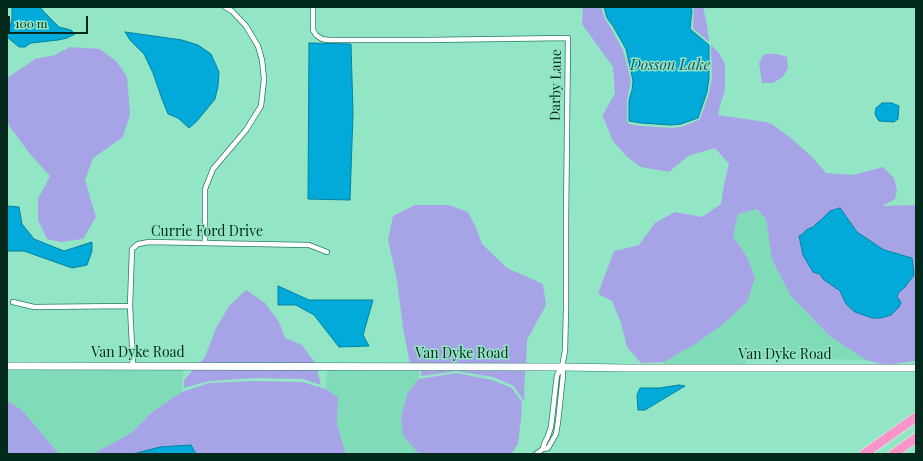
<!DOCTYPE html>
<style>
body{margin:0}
#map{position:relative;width:923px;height:461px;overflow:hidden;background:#93e6c5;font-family:"Playfair Display",serif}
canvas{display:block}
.frame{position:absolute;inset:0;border:8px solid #03281c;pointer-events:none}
.scale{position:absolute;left:8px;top:16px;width:80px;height:18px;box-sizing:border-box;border:2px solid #03281c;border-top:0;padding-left:5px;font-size:12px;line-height:14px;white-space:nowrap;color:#03281c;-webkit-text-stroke:3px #93e6c5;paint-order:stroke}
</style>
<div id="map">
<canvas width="923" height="461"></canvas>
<div class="frame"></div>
<div class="scale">100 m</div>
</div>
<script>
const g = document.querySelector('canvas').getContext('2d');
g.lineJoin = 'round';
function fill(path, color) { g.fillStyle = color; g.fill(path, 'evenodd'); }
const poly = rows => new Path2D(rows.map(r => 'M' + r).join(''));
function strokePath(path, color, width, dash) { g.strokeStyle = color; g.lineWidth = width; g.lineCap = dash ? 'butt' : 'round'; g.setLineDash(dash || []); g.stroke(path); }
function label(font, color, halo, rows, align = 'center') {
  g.font = font + ' "Playfair Display",serif'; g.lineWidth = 3; g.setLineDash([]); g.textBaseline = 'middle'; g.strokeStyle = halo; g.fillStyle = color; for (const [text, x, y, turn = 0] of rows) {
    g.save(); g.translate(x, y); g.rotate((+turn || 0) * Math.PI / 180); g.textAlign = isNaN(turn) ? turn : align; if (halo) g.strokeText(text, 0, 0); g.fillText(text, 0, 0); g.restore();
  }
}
fill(poly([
 [757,209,766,219,772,259,830,336,866,360,746,358,746,365,666,365,663,362,665,362,682,351,693,346,723,324,747,302,747,257,733,236,738,214],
 [7,367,183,369,182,392,151,413,131,433,93,454,59,454,21,409,7,401],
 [419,369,419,379,408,392,416,452,424,454,346,454,337,424,338,397,326,389,327,370,392,371]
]), '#7fdbb8');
fill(poly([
 [583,7,601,7,605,19,611,28,623,50,631,81,627,100,627,121,629,124,641,126,672,128,681,127,699,120,702,114,709,93,712,79,711,45,719,53,725,64,725,90,720,106,718,115,766,122,773,125,792,139,812,157,826,173,853,175,883,167,894,178,897,191,895,199,882,206,916,205,916,361,886,365,866,360,830,336,791,296,772,259,766,219,757,209,738,214,733,236,747,257,755,278,747,302,723,324,693,346,682,351,665,362,641,363,627,347,621,323,612,301,598,294,614,251,639,245,655,223,675,212,702,217,721,204,724,185,729,164,715,148,688,156,669,172,641,167,627,157,613,141,602,114,604,113,615,93,613,67,582,24],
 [840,208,857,232,884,250,912,258,914,275,905,287,899,292,897,297,846,304,840,291,823,279,820,274,813,272,803,255,799,236,804,233,806,230,813,227,816,224,823,218,830,211],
 [693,7,703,7,707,25,709,42,693,28,694,10],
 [70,47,100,49,117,62,127,77,130,114,123,137,93,158,85,180,96,217,83,239,61,242,47,239,38,220,38,199,50,176,30,154,10,127,7,121,7,78,35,59,55,55],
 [764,54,777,54,787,57,788,68,783,77,773,83,762,83,759,63],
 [415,205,448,205,468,212,476,228,482,244,507,268,543,284,546,305,527,340,526,364,410,364,403,328,397,280,388,240,393,216],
 [246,290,265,303,279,322,285,338,302,345,315,363,200,363,205,357,216,328,229,306],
 [194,369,317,369,321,385,303,379,255,378,209,381,184,388,184,380],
 [421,370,525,370,524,401,514,386,493,377,456,371,421,376],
 [456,373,492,380,512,388,522,402,521,418,518,444,511,454,424,454,417,452,403,435,401,417,408,392,419,379],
 [255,381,302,382,326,389,338,397,337,424,346,454,93,454,131,433,151,413,182,392,209,383],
 [7,401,21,409,59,454,7,454]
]), '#a7a3e7');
const water = poly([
 [12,7,40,7,44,12,59,27,71,30,75,34,67,38,58,40,31,43,25,47,19,47,7,37,12,19,12,7],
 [604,7,690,7,692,10,690,29,709,45,709,78,707,92,698,118,681,124,671,125,641,123,629,121,629,100,632,90,633,81,626,49,613,26,607,18,604,7],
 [125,32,182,40,198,45,211,54,219,72,218,86,215,99,197,121,189,128,178,118,168,114,162,99,153,73,144,54,130,40,125,32],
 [309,43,351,44,353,114,350,200,308,199,309,43],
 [882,103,892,103,899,106,898,119,894,122,879,121,877,118,875,114,876,108,882,103],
 [7,206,19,207,22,224,34,239,64,251,92,242,92,251,87,265,72,268,24,251,7,251,7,206],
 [840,208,857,232,884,250,912,258,914,275,905,287,899,292,897,297,899,299,901,303,899,307,891,315,881,318,872,318,855,312,846,304,840,291,823,279,820,274,813,272,803,255,799,236,804,233,806,230,813,227,816,224,823,218,830,211,840,208],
 [278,286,309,300,373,300,363,335,369,346,339,347,314,315,296,305,278,305,278,286],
 [679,385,685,386,645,410,638,410,637,395,640,388,659,388,679,385],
 [191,445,196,454,133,454,160,447,191,445]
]);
fill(water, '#02aada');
strokePath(water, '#0283a1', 1);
const minor = poly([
 [313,7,313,30,316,35,322,39,329,40,427,40,568,38,566,221,566,309,565,351,562,367,557,375,551,427,548,436,544,444,543,449],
 [205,243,205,189,213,169,246,130,261,106,264,79,262,60,258,46,246,26,232,11,225,7],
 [13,302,34,307,130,306],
 [133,366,130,306,132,249,138,244,149,242,309,245,327,252],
 [536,454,543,449,548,448,556,434,558,422,563,375,562,367]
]);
const secondary = poly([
 [7,366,562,367,625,368,916,368]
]);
const motorway = poly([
 [864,454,916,417],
 [893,454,916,438]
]);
strokePath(minor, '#257c60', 6);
strokePath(secondary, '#257c60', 8);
strokePath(motorway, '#fff', 10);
strokePath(minor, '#fff', 4.5);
strokePath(secondary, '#fff', 7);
strokePath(motorway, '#f994cb', 9);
label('14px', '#03281c', '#93e6c5', [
 ["Darby Lane",556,85,-89],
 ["Currie Ford Drive",207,232],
 ["Van Dyke Road",138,353],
 ["Van Dyke Road",462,354],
 ["Van Dyke Road",785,355]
]);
label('italic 15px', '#1a5064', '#93e6c5', [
 ["Dosson Lake",670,65]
]);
</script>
